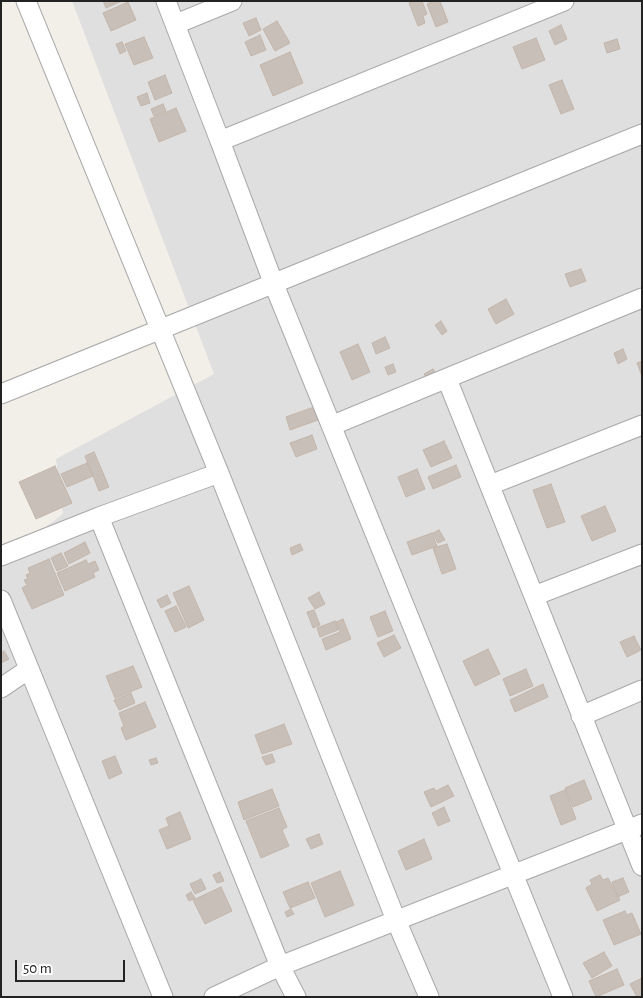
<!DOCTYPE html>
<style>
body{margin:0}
#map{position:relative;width:643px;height:998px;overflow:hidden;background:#f2efe9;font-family:"Alegreya Sans",sans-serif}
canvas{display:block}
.frame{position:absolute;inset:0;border:2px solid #222;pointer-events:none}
.scale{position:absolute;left:15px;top:960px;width:110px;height:22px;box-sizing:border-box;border:2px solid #222;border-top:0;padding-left:6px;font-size:15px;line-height:18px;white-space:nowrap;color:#222;-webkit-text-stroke:4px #fff;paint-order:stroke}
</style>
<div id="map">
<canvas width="643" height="998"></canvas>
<div class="frame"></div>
<div class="scale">50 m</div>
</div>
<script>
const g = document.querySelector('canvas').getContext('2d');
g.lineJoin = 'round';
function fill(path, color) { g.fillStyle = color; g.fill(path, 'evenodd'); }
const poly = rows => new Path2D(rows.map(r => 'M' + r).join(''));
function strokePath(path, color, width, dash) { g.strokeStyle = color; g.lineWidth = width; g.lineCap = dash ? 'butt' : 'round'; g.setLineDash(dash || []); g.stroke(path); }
fill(poly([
 [72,1,642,1,642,997,1,997,1,560,63,514,56,459,214,374]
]), '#e0dfdf');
const building = poly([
 [103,1,122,1,106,8,103,1],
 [414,1,422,1,427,14,423,16,425,23,418,26,409,3,414,1],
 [433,1,440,1,448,22,436,27,427,4,433,1],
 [128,2,136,20,111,31,103,13,128,2],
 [256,18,261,30,249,36,243,23,256,18],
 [277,21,290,43,275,51,263,29,277,21],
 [561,25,567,39,555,45,549,31,561,25],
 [260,35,266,50,251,56,245,42,260,35],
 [144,37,153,58,134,65,125,44,144,37],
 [536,38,545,60,522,69,513,47,536,38],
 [617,39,620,49,607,53,604,43,617,39],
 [122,42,126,51,120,54,116,44,122,42],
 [290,52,303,83,273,96,260,65,290,52],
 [165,75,172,93,155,100,148,82,165,75],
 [562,80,574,109,561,114,549,85,562,80],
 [147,93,150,103,141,106,137,97,147,93],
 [163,104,166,111,154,116,151,109,163,104],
 [176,108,186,131,159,142,150,119,176,108],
 [581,269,586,281,570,287,565,274,581,269],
 [506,299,514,314,496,324,488,309,506,299],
 [441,321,447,331,442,335,435,325,441,321],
 [385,337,390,348,376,354,372,343,385,337],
 [358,344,370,372,352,380,340,352,358,344],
 [623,349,627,359,618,364,614,353,623,349],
 [642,361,642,376,637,363,642,361],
 [393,364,396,372,388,375,385,367,393,364],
 [433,369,436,374,427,379,424,374,433,369],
 [314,407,318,420,290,430,286,417,314,407],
 [312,435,317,449,296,457,290,443,312,435],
 [444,441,452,458,431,467,423,450,444,441],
 [94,452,109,487,99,491,85,456,94,452],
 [87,463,93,476,67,487,61,474,87,463],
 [456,465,461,477,433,489,428,477,456,465],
 [55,466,72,503,36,519,19,482,55,466],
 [417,469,425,489,406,497,398,477,417,469],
 [551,484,565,522,547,528,533,490,551,484],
 [605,506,616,531,592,541,581,516,605,506],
 [439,530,445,540,438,543,433,533,439,530],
 [432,533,437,546,412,555,407,542,432,533],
 [85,542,90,553,69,564,64,553,85,542],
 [300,544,303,550,292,555,290,548,300,544],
 [447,544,456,569,442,574,433,548,447,544],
 [61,553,68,566,57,571,51,558,61,553],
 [49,559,64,595,32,609,22,588,27,585,24,580,28,579,26,575,30,573,28,568,49,559],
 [86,560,88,564,95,561,99,570,93,573,95,577,65,591,57,573,86,560],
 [189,586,204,620,188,628,173,593,189,586],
 [319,592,325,604,315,609,308,598,319,592],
 [167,595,171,603,161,608,157,600,167,595],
 [176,606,186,627,175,632,165,611,176,606],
 [314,610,320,625,313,628,307,612,314,610],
 [385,611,393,631,378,637,370,617,385,611],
 [343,619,351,639,326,650,322,639,340,632,336,622,343,619],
 [335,621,338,630,320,637,317,628,335,621],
 [394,635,401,648,384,657,377,643,394,635],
 [634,636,641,650,627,657,620,642,634,636],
 [488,649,500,674,475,686,463,661,488,649],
 [4,651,9,659,1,663,1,653,4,651],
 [133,666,142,687,115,698,106,676,133,666],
 [526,669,533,686,510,696,503,679,526,669],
 [543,684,548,697,515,712,510,700,543,684],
 [131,693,135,703,119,710,114,700,131,693],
 [145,702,156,727,126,740,121,728,124,726,119,713,145,702],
 [284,724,292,744,262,754,255,735,284,724],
 [272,754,275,762,266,765,262,757,272,754],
 [115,756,122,773,109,779,102,761,115,756],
 [156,758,158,763,151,765,149,760,156,758],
 [584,780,592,799,573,807,565,788,584,780],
 [448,785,454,796,431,807,424,792,434,788,436,791,448,785],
 [272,789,279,806,244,820,238,802,272,789],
 [565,790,576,819,561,825,550,796,565,790],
 [444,807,450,821,438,826,432,813,444,807],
 [279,808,287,827,282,830,289,846,261,858,246,821,279,808],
 [180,812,191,839,167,849,159,830,169,826,166,818,180,812],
 [319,834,323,844,311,849,306,839,319,834],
 [424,839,432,859,406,870,398,851,424,839],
 [340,871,354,905,325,917,311,883,340,871],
 [220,872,224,881,217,883,213,875,220,872],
 [600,875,603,880,608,878,620,900,597,911,586,888,592,884,590,880,600,875],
 [623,878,629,892,618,897,612,882,623,878],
 [201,879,206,889,195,894,190,884,201,879],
 [308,882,315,898,290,908,283,892,308,882],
 [221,887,232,911,205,924,193,900,221,887],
 [191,892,195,898,189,901,186,895,191,892],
 [291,909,294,914,287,917,285,912,291,909],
 [625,911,627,915,632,913,641,934,614,945,603,920,625,911],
 [604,952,612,966,592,978,583,963,604,952],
 [617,969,624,985,596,997,589,981,617,969],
 [642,978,642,997,637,997,630,984,642,978]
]);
fill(building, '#c7bfb8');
strokePath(building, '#c4b6ab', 1);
const minor = poly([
 [26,1,219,473,396,920,429,997],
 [166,1,220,141],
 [176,24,232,1],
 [447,379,642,866],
 [1,394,642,134],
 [333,425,642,298],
 [490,485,642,425],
 [99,517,280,966,296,997],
 [1,556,99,517,219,473],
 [534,596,642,554],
 [1,600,163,997],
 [1,688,29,669],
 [581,716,642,690],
 [214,997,280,966,642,824],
 [563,997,273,282,220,141,564,1]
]);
strokePath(minor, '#a9a9a9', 21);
strokePath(minor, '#fff', 19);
</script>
